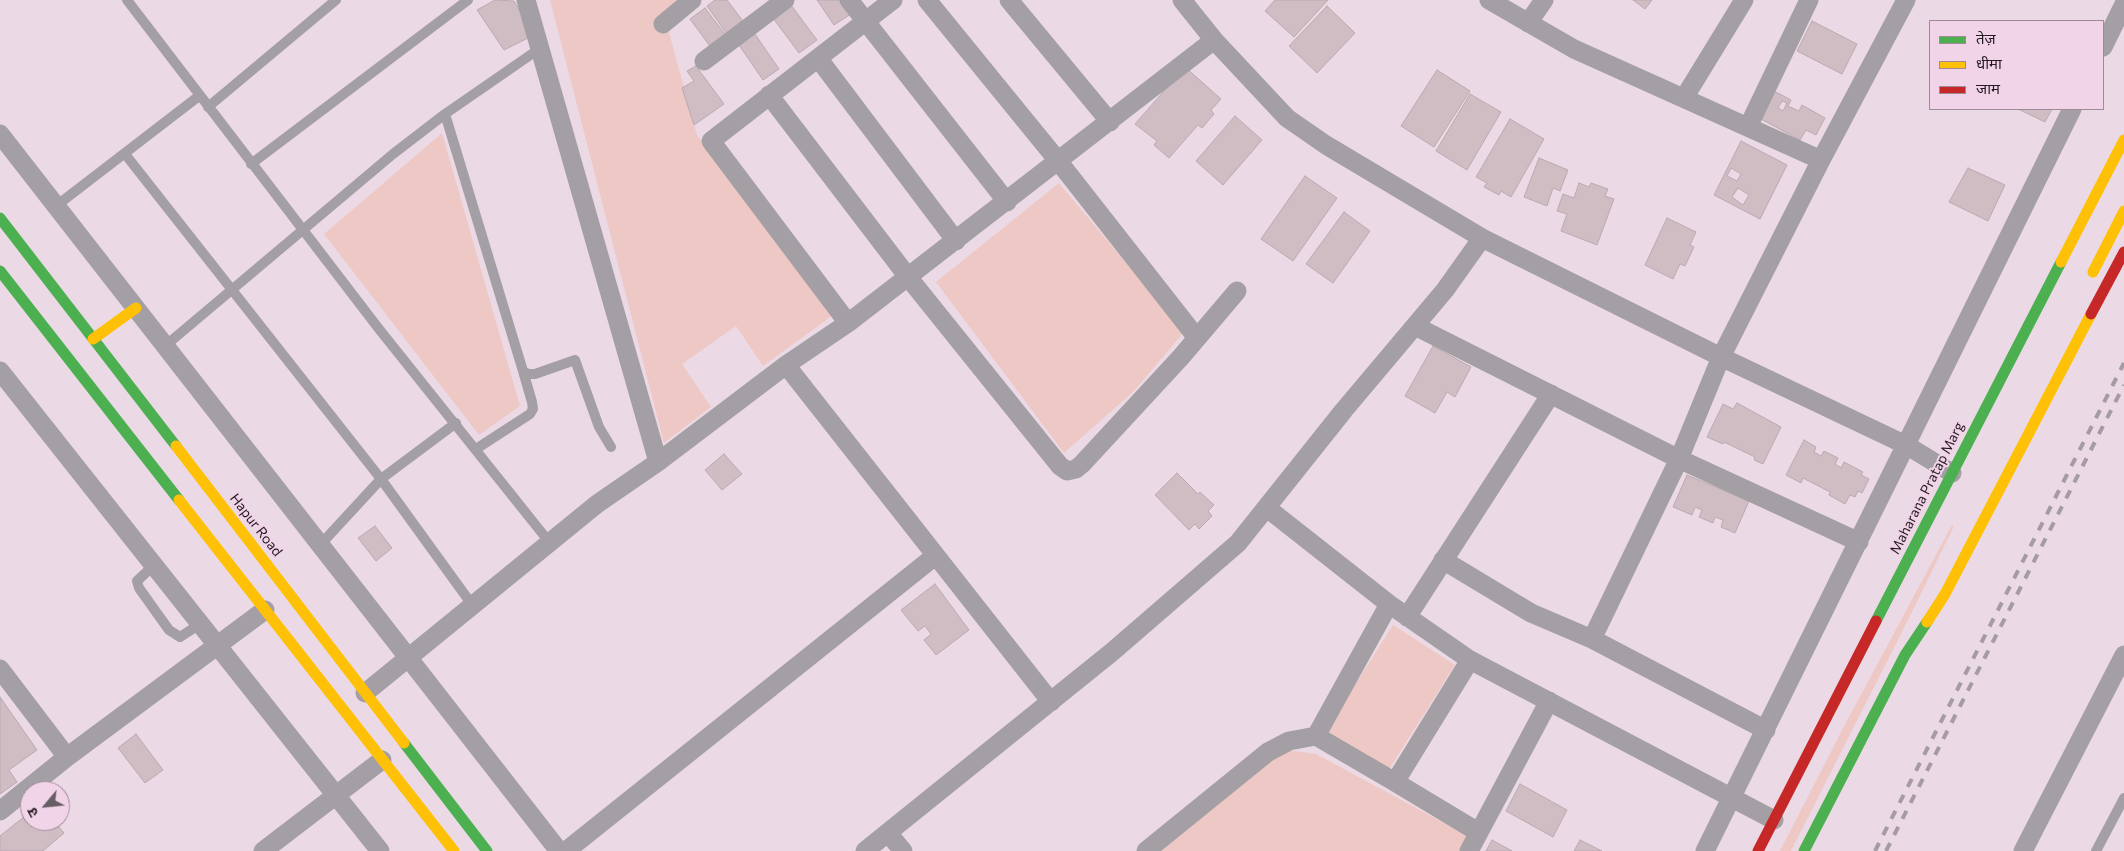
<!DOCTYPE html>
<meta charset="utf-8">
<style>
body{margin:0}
#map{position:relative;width:2124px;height:851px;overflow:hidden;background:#ebdae5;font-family:Commissioner,"Noto Sans Devanagari",sans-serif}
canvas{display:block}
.legend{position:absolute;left:1929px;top:20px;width:175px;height:90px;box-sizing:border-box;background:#f1d4e8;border:1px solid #9f8a99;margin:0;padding:6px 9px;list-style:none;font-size:15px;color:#251b22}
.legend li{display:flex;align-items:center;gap:10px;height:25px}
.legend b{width:25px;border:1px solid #9f8a99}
.north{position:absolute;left:20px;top:781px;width:50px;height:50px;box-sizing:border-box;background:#f1d4e8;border:1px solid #9f8a99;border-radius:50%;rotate:242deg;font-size:14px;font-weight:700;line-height:20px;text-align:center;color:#251b22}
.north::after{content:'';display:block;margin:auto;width:18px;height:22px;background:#6a5e66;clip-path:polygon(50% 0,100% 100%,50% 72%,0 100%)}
</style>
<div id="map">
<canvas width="2124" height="851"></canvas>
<ul class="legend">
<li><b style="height:6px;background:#4caf50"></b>तेज़</li>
<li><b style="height:6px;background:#ffc107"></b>धीमा</li>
<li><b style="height:6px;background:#c62828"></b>जाम</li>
</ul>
<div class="north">उ</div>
</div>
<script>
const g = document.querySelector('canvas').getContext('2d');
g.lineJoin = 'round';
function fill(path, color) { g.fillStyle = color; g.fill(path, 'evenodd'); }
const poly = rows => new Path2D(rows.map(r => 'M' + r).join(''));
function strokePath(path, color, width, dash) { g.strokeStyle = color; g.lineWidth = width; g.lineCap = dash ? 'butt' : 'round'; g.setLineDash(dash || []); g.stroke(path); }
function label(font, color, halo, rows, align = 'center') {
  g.font = font + ' Commissioner,sans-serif'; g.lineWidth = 4; g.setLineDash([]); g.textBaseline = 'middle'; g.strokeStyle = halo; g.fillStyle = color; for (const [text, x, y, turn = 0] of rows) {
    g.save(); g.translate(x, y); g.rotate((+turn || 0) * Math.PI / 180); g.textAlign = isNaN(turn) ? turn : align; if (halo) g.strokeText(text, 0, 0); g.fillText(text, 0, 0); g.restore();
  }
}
fill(poly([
 [550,0,679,0,668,29,697,135,836,313,763,366,736,326,682,364,711,407,664,443],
 [442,133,520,406,479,435,324,234],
 [1059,183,1184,332,1134,391,1064,453,936,282],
 [1952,525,1954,526,1911,614,1791,851,1780,851,1842,730],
 [1393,625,1455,665,1386,774,1324,734],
 [1280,749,1316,754,1468,836,1460,851,1156,851]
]), '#eec8c4');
const building = poly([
 [495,0,514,1,528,24,530,37,504,50,477,10,495,0],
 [715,0,727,0,746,25,729,37,707,6,715,0],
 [817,0,841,0,851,14,834,25,817,0],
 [1275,0,1328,0,1294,37,1265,11,1275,0],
 [1633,0,1652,0,1645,9,1633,0],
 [791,5,817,40,799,53,773,18,791,5],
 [1327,6,1355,33,1317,73,1289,46,1327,6],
 [705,8,728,38,712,49,690,19,705,8],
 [1812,21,1857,44,1842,74,1797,51,1812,21],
 [755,34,779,69,763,80,739,45,755,34],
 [696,66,724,104,694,125,682,88,694,81,687,71,696,66],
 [1185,67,1221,99,1211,110,1214,114,1202,128,1198,125,1169,158,1154,145,1157,141,1135,124,1185,67],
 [1437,70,1470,91,1434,147,1401,126,1437,70],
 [1774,91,1791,100,1788,106,1799,111,1802,105,1825,118,1816,135,1806,130,1800,140,1759,118,1774,91],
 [1782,101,1787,103,1783,111,1778,108,1782,101],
 [1470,94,1501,112,1467,170,1436,151,1470,94],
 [2018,109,2052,109,2045,122,2018,109],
 [1235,116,1262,140,1223,185,1196,161,1235,116],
 [1510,119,1544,139,1511,197,1501,191,1499,195,1484,187,1487,183,1476,177,1510,119],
 [1741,141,1787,165,1760,219,1714,195,1741,141],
 [1539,158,1568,170,1560,191,1553,188,1547,206,1524,197,1539,158],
 [1731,168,1741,174,1737,181,1727,176,1731,168],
 [1968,168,2005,185,1988,221,1949,202,1968,168],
 [1305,176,1337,198,1293,261,1261,239,1305,176],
 [1579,183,1589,187,1591,183,1608,189,1605,196,1614,199,1597,245,1561,231,1567,214,1557,211,1563,194,1574,198,1579,183],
 [1738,188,1749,195,1743,205,1732,197,1738,188],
 [1344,212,1370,231,1333,283,1306,264,1344,212],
 [1667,218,1696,232,1690,245,1694,247,1685,266,1680,264,1673,279,1645,265,1667,218],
 [1433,346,1471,367,1455,397,1447,392,1435,413,1405,396,1433,346],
 [1737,403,1781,427,1763,464,1754,460,1755,457,1724,442,1723,444,1707,437,1723,404,1733,409,1737,403],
 [1804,440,1816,447,1814,452,1821,456,1824,451,1838,458,1835,464,1841,468,1844,462,1863,472,1861,475,1869,479,1862,493,1858,491,1855,497,1850,495,1845,504,1829,495,1830,492,1803,478,1801,483,1786,475,1804,440],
 [724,454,742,474,722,490,705,470,724,454],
 [1177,473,1198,494,1200,492,1214,505,1208,511,1212,516,1199,529,1195,524,1189,530,1155,495,1177,473],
 [1687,475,1749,501,1735,533,1721,527,1723,520,1715,517,1713,523,1699,517,1702,510,1695,507,1692,515,1673,507,1687,475],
 [375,526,392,548,376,561,358,538,375,526],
 [935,584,969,630,936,655,924,640,931,634,925,626,918,631,901,610,935,584],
 [0,697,37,750,9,770,17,782,0,794,0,697],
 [136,734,163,770,145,783,118,748,136,734],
 [1520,784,1567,810,1553,837,1506,811,1520,784],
 [30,812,30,821,54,821,64,833,43,851,0,851,0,836,30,812],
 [1492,840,1512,851,1486,851,1492,840],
 [1580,840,1602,851,1574,851,1580,840]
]);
fill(building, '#d0bcc3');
strokePath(building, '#b8aab0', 1);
strokePath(poly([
 [127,0,379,329,550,543],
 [208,107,336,0],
 [445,114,523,371,528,374,535,374,575,360,599,427,611,447],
 [125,154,381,479,473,606],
 [251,164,468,0],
 [56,206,199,96],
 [165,346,393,154,445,114,539,49],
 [476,449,530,414,533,409,532,402,523,371],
 [321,544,381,479,456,423],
 [154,565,137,581,139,588,169,630,180,637,200,624],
 [2096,851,2124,798]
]), '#a49fa4', 10);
strokePath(poly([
 [526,0,658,462],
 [849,0,1007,202],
 [927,0,1059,162,1197,338],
 [1009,0,1110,122],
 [1182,0,1214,40,1287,118,1326,145,1482,238,1721,357,1906,445,1952,473],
 [1489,0,1574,49,1821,160],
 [1528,23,1544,0],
 [663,24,692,0],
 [2103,47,2124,4],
 [818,58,956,241],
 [704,61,785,0],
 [769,95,908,277,1060,466,1067,471,1076,469,1082,464,1181,357,1237,291],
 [1684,98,1744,0],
 [1748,127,1809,0],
 [0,134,559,851],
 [848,323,711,141,893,0],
 [1415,326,1679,459,1859,542],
 [786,365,1051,702],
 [0,371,380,851],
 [1267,508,1389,604,1470,660,1774,820],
 [1443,560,1531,613,1592,639],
 [1407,617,1551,394],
 [0,669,67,757],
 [365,693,597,504,658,462,786,365,848,323,1214,40],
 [1766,730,1592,639,1679,459,1721,357,1821,160,1906,0],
 [1316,736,1395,782,1470,660],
 [1395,782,1478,832],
 [0,811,67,757,265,610],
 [888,833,903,851],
 [263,851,382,760],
 [566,851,935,556],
 [865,851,1112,652,1238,543,1344,410,1445,290,1482,238],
 [1146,851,1268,752,1289,741,1316,736,1389,604],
 [1469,851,1549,701],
 [1705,851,2072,109],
 [2023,851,2124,655]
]), '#a49fa4', 19);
strokePath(poly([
 [0,218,176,446],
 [0,271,179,500],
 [1876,621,2061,262],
 [404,743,487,851],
 [1804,851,1905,655,1927,622]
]), '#4caf50', 11);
strokePath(poly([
 [2061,262,2124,140],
 [2093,272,2124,211],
 [93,339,136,308],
 [176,446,404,743],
 [179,500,454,851],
 [1927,622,1945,594,2091,314]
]), '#ffc107', 11);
strokePath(poly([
 [2091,314,2124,252],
 [1758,851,1876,621]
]), '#c62828', 11);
strokePath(poly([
 [1875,851,2124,363],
 [1886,851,2124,385]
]), '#a49ca2', 4, [9, 9]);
label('14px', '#251b22', '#f1d4e8', [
 ["Maharana Pratap Marg",1927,488,-63],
 ["Hapur Road",256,525,52]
]);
</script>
